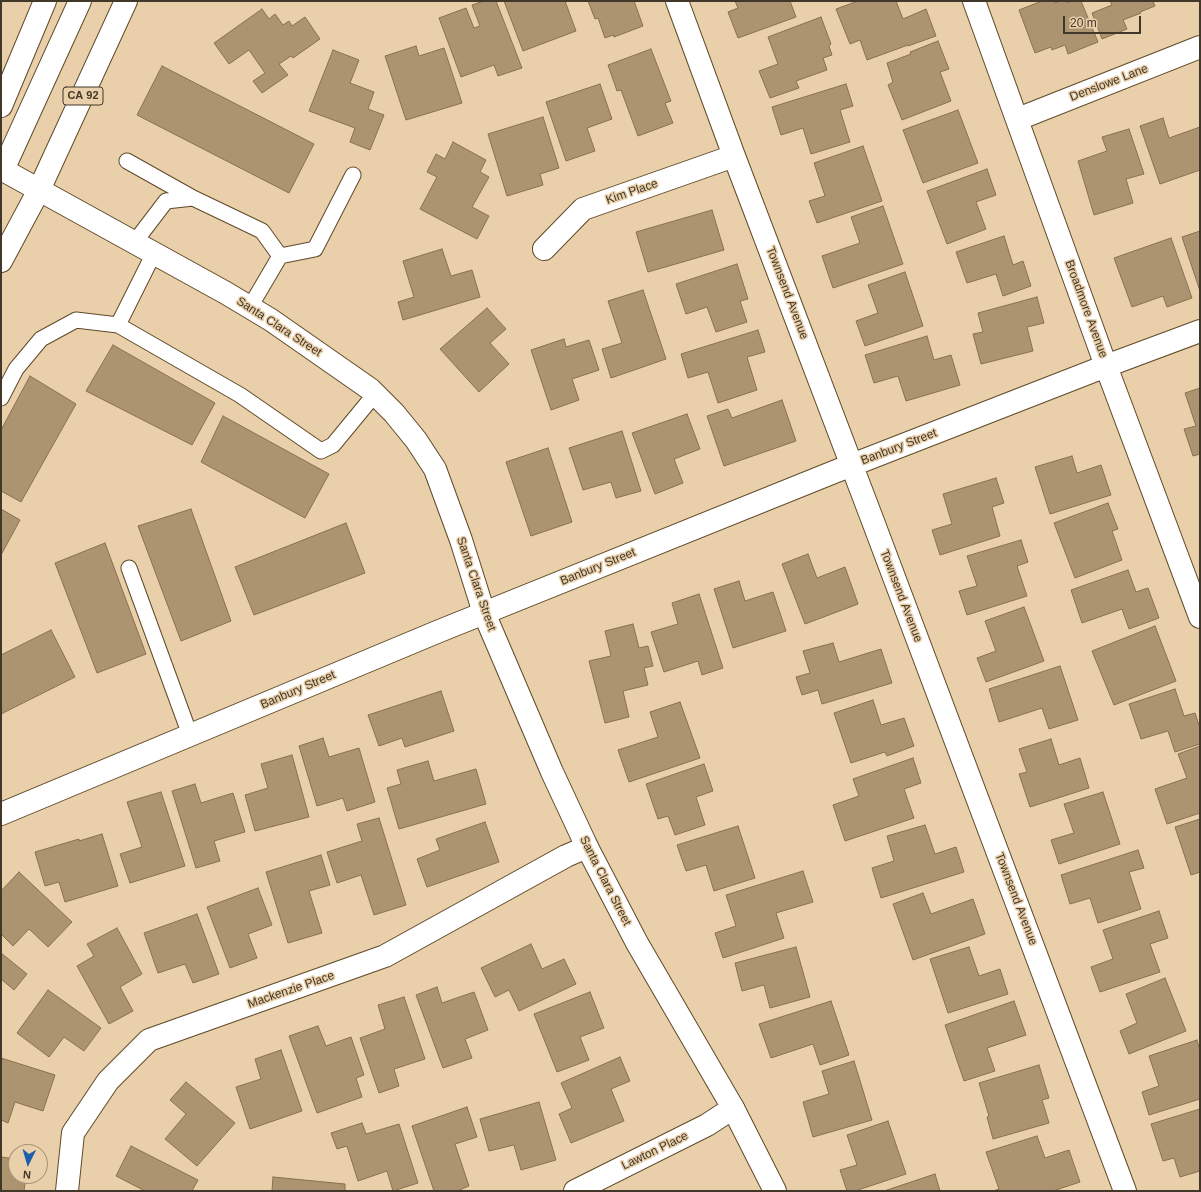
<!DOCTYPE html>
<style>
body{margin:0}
#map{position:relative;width:1201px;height:1192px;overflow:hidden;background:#e9cfaa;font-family:Helvetica,sans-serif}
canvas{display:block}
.frame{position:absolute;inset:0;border:2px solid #423829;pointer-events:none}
.north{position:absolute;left:8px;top:1144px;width:40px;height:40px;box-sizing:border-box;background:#e9cfaa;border:1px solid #a69376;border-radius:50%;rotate:185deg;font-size:11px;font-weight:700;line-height:16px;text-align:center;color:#423829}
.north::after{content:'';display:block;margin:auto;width:14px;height:18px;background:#1d5eae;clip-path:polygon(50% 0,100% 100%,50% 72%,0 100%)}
.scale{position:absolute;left:1063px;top:16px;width:78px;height:18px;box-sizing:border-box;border:2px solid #423829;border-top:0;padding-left:5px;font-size:12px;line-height:14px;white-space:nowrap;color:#423829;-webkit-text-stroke:3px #e9cfaa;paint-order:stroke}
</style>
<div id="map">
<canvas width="1201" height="1192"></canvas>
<div class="frame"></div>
<div class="north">N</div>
<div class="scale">20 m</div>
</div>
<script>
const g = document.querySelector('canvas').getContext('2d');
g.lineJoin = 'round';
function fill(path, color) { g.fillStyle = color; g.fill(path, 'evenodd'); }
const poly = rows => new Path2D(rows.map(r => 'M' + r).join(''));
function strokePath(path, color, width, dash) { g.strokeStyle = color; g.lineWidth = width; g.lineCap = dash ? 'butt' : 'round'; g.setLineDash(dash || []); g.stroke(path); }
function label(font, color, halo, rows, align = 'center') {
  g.font = font + ' Helvetica,sans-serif'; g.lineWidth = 3; g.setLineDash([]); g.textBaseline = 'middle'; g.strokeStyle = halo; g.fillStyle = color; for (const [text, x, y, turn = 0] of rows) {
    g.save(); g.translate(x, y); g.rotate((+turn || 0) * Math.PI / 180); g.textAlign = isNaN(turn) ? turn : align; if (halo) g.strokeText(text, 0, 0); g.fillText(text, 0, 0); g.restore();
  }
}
const building = poly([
 [484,1,496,1,522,68,498,76,494,65,461,77,439,18,466,8,474,28,480,26,472,5,484,1],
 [504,1,565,1,576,31,523,51,504,1],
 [588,1,634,1,643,26,614,37,613,35,605,38,598,18,595,19,588,1],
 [735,1,790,1,796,17,738,38,728,12,738,8,735,1],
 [858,1,896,1,903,19,926,9,936,36,908,46,908,45,867,60,860,40,850,44,836,9,858,1],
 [1042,1,1055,1,1055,3,1060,1,1067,1,1068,3,1072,1,1081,1,1098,42,1068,54,1065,45,1052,50,1051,47,1035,53,1019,10,1042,1],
 [1110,1,1153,1,1155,6,1140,12,1141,13,1123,20,1127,29,1102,39,1092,13,1112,5,1110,1],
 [262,9,269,19,275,14,283,25,289,21,292,26,305,17,320,39,293,58,291,56,279,64,288,75,262,93,253,81,265,73,249,50,229,64,214,43,262,9],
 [821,17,831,44,829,46,832,55,823,58,827,70,796,81,799,88,770,98,759,71,778,64,768,37,821,17],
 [938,41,949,69,940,72,951,101,902,120,888,85,893,82,887,63,911,54,910,52,938,41],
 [416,46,419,56,444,48,462,103,406,120,385,56,416,46],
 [651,49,671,101,665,103,673,123,638,136,621,90,617,91,608,65,651,49],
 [333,50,359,60,350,83,374,92,368,109,384,115,370,150,350,142,355,128,309,111,333,50],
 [162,66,314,144,289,193,137,115,162,66],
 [600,84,612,119,587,128,595,151,566,161,546,102,600,84],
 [846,84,853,106,840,110,850,142,811,154,803,128,781,135,772,107,846,84],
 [958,110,978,163,923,183,903,130,958,110],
 [543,117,559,168,540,174,543,185,507,196,488,134,543,117],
 [1163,118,1169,138,1200,127,1200,170,1160,184,1140,126,1163,118],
 [1129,129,1144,174,1126,179,1133,203,1094,215,1078,161,1107,151,1102,137,1129,129],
 [453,142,486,160,480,172,489,177,472,207,489,216,477,239,420,209,437,177,427,172,436,154,445,159,453,142],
 [863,146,882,201,817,223,809,201,825,196,814,163,863,146],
 [987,169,996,195,976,202,986,229,947,244,927,191,987,169],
 [883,206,903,264,833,288,822,256,860,243,851,217,883,206],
 [712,210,724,250,648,272,636,232,712,210],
 [1200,231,1200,291,1182,237,1200,231],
 [1004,236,1013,265,1023,261,1031,286,1003,296,996,274,967,283,956,252,1004,236],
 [1171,238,1192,298,1167,307,1163,296,1132,307,1114,258,1171,238],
 [442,249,451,276,472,270,480,297,403,320,398,302,414,297,403,261,442,249],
 [737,264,748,299,740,301,747,322,716,332,707,307,686,314,676,284,737,264],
 [905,272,923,326,865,346,856,321,878,313,868,285,905,272],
 [643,290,666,359,611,378,602,349,622,343,608,301,643,290],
 [1037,297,1044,323,1027,327,1033,351,981,364,973,334,983,332,978,313,1037,297],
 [487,308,506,329,490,343,509,364,479,392,440,349,487,308],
 [758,330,765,352,747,357,757,390,718,403,708,372,688,378,681,354,758,330],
 [927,336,934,360,951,355,960,385,906,401,898,376,874,383,865,355,927,336],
 [564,339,566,347,589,340,599,370,572,379,579,400,551,410,531,350,564,339],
 [113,345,215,403,192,445,86,391,113,345],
 [30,376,76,404,21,502,1,491,1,430,30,376],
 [1200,388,1200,454,1193,456,1184,429,1196,426,1185,393,1200,388],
 [782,400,796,441,724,466,707,416,728,409,732,418,782,400],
 [687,414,700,449,674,459,683,483,655,494,632,433,687,414],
 [223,416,329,474,305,518,201,462,223,416],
 [622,431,641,491,616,498,611,482,583,490,569,448,622,431],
 [548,448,572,522,531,536,506,462,548,448],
 [1072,456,1077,473,1101,465,1111,495,1050,514,1035,467,1072,456],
 [996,478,1004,503,992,507,1000,536,940,555,932,530,952,524,943,494,996,478],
 [1108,503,1118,529,1112,531,1122,560,1075,578,1054,523,1108,503],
 [1,509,20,520,1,555,1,509],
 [191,509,231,621,181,641,138,526,191,509],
 [346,523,365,573,254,615,235,567,346,523],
 [1021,540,1028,562,1017,566,1027,596,967,615,959,591,977,586,967,556,1021,540],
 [105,543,146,654,97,673,55,563,105,543],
 [808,554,817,578,845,567,858,604,805,624,782,564,808,554],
 [1128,570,1136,592,1148,588,1159,618,1129,629,1122,609,1082,623,1071,590,1128,570],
 [739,581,745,601,773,592,786,631,733,648,714,589,739,581],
 [699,594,723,668,702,675,698,661,664,672,651,632,678,624,672,603,699,594],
 [1024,607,1044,661,986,682,977,658,996,651,985,621,1024,607],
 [633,624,639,648,648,646,653,666,644,668,648,685,623,691,629,717,605,723,589,661,611,656,605,631,633,624],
 [1155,626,1176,681,1114,705,1092,651,1155,626],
 [51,630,75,677,1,714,1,655,51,630],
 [833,643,839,662,881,649,892,683,822,704,818,690,802,695,796,677,810,673,803,651,833,643],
 [1060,666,1078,720,1049,729,1042,708,999,722,989,689,1060,666],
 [1175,689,1184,716,1195,713,1200,728,1200,744,1175,752,1168,731,1141,739,1129,704,1175,689],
 [441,691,454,731,405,747,402,738,379,746,368,715,441,691],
 [873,700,881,725,904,718,914,746,887,756,885,752,851,763,834,713,873,700],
 [680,702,700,758,629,782,618,750,658,737,650,712,680,702],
 [323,738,329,757,359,748,375,802,347,811,343,798,317,806,299,746,323,738],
 [1051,739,1059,765,1080,758,1089,788,1030,807,1019,774,1027,772,1019,749,1051,739],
 [1200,746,1200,813,1167,824,1155,789,1187,778,1178,754,1200,746],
 [292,755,309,817,255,831,245,795,268,788,261,764,292,755],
 [913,758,921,783,904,789,914,818,845,841,833,805,859,796,853,779,913,758],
 [428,761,434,781,476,769,486,804,399,829,387,788,401,784,397,770,428,761],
 [704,764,713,791,696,797,705,825,675,835,668,816,658,819,646,784,704,764],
 [195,784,201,803,233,793,245,832,214,841,220,861,196,868,172,791,195,784],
 [161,792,185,866,130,883,120,854,142,847,127,802,161,792],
 [1103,792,1120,844,1059,864,1051,840,1074,833,1064,804,1103,792],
 [379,818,406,905,374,915,361,875,337,883,327,852,362,841,357,824,379,818],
 [1200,819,1200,872,1191,875,1175,827,1200,819],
 [485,822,499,862,427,887,417,859,440,850,436,839,485,822],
 [925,825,935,854,956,847,964,872,881,898,872,868,894,861,887,836,925,825],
 [738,826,755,878,714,891,706,865,686,871,677,845,738,826],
 [102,834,118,886,65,902,59,882,45,886,35,852,79,839,79,841,102,834],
 [1138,850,1144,868,1129,872,1141,909,1098,923,1090,898,1070,904,1061,875,1138,850],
 [321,855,330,885,309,891,322,933,288,943,266,872,321,855],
 [803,871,813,902,776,913,784,938,723,958,715,933,736,926,726,895,803,871],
 [19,872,72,922,48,947,29,929,13,946,1,934,1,891,19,872],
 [258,888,272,925,248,934,257,958,230,968,207,907,258,888],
 [923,893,931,914,973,899,985,934,913,960,893,904,923,893],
 [1159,911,1168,938,1150,944,1160,972,1100,992,1091,967,1113,959,1103,930,1159,911],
 [197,914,219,974,193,983,185,964,158,973,144,933,197,914],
 [117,928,142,974,120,987,133,1011,109,1024,77,966,94,956,87,944,117,928],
 [531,944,542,969,564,959,576,984,519,1011,509,990,495,997,481,968,531,944],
 [796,947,810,997,770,1008,764,985,742,991,735,963,796,947],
 [969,947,979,976,1000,969,1008,994,948,1013,930,959,969,947],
 [1,953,27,974,14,990,1,979,1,953],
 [1165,978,1186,1031,1129,1054,1120,1031,1137,1023,1126,994,1165,978],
 [437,987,442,1003,474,992,488,1030,465,1039,472,1058,443,1068,416,995,437,987],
 [48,990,101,1028,84,1051,64,1037,49,1057,17,1033,48,990],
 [590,992,604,1028,580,1037,589,1060,557,1072,534,1014,590,992],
 [404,997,425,1059,394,1069,399,1086,379,1093,360,1038,385,1029,378,1005,404,997],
 [831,1001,849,1055,820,1065,813,1044,771,1058,759,1024,831,1001],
 [1014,1001,1026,1035,987,1048,995,1071,964,1081,945,1025,1014,1001],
 [318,1026,326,1046,351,1037,364,1075,356,1078,362,1097,317,1113,289,1036,318,1026],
 [1197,1040,1200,1051,1200,1099,1149,1115,1142,1092,1159,1086,1149,1056,1197,1040],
 [281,1050,302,1111,250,1129,236,1087,261,1079,255,1059,281,1050],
 [620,1057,630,1081,611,1089,624,1121,571,1143,559,1114,572,1108,561,1083,620,1057],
 [1,1058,55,1075,43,1111,15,1102,8,1123,1,1120,1,1058],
 [854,1061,872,1120,813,1137,803,1102,829,1094,822,1071,854,1061],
 [1039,1065,1049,1098,1042,1100,1049,1123,993,1139,987,1117,989,1116,979,1083,1039,1065],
 [186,1082,235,1123,197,1166,165,1139,186,1114,170,1100,186,1082],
 [539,1102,556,1160,521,1170,514,1145,489,1151,480,1119,539,1102],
 [467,1107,477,1137,455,1144,469,1186,457,1191,434,1191,412,1126,467,1107],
 [1200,1109,1200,1171,1180,1177,1174,1158,1163,1161,1151,1124,1200,1109],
 [888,1121,906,1174,855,1191,847,1191,840,1170,857,1165,847,1135,888,1121],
 [362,1123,366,1134,399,1124,418,1183,393,1191,387,1171,358,1181,347,1146,337,1149,331,1133,362,1123],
 [1037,1136,1045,1158,1069,1150,1080,1182,1053,1191,993,1191,999,1189,986,1152,1037,1136],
 [131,1146,198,1180,192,1191,145,1191,116,1176,131,1146],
 [1,1157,16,1159,16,1176,26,1176,24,1191,1,1191,1,1157],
 [935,1174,940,1191,884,1191,935,1174],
 [273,1177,345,1184,345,1191,272,1191,273,1177]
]);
fill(building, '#ac9471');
strokePath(building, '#88714f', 1);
const service = poly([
 [127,161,193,198],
 [134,243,166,201,193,198,262,231,280,256,250,307],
 [280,256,315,249,353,175],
 [118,325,154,253],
 [1,398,16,369,41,339,76,320,118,325,240,395,321,451,333,445,375,394],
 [129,568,190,735]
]);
const minor = poly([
 [677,1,734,156,871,516,1125,1191],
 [974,1,1106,366,1200,617],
 [1018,119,1200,47],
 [544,249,583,209,734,156],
 [1,814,437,632,834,472,1106,366,1200,331],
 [67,1191,73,1133,108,1081,149,1040,385,956,566,856,587,847],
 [575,1191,707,1125,733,1108]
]);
const secondary = poly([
 [1,167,3,170,226,293,271,320,370,389,394,413,416,440,435,469,461,540,484,613,552,772,587,847,637,943,733,1108,775,1191]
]);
const primary = poly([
 [1,261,39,190]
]);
const motorway = poly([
 [1,106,45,1],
 [3,170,80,1],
 [39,190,126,1]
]);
strokePath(service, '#5f4928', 17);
strokePath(minor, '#5f4928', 24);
strokePath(secondary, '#5f4928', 24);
strokePath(primary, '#5f4928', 24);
strokePath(motorway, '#5f4928', 24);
strokePath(service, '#fff', 15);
strokePath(minor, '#fff', 22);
strokePath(secondary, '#fff', 22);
strokePath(primary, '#fff', 22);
strokePath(motorway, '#fff', 22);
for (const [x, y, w] of [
 [83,96,40]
]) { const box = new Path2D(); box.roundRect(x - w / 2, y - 9, w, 18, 3); g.fillStyle = '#e9cfaa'; g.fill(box); strokePath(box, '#423829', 1); }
label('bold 11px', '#423829', null, [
 ["CA 92",83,96]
]);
label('12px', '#423829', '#e9cfaa', [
 ["Denslowe Lane",1109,83,-21],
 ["Kim Place",632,192,-19],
 ["Townsend Avenue",787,293,69],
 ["Broadmore Avenue",1086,309,70],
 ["Santa Clara Street",279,327,33],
 ["Banbury Street",899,447,-21],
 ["Banbury Street",598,567,-22],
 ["Santa Clara Street",476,584,71],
 ["Townsend Avenue",901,596,69],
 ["Banbury Street",298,690,-23],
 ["Santa Clara Street",605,881,63],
 ["Townsend Avenue",1016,899,69],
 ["Mackenzie Place",291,990,-19],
 ["Lawton Place",655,1151,-26]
]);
</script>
